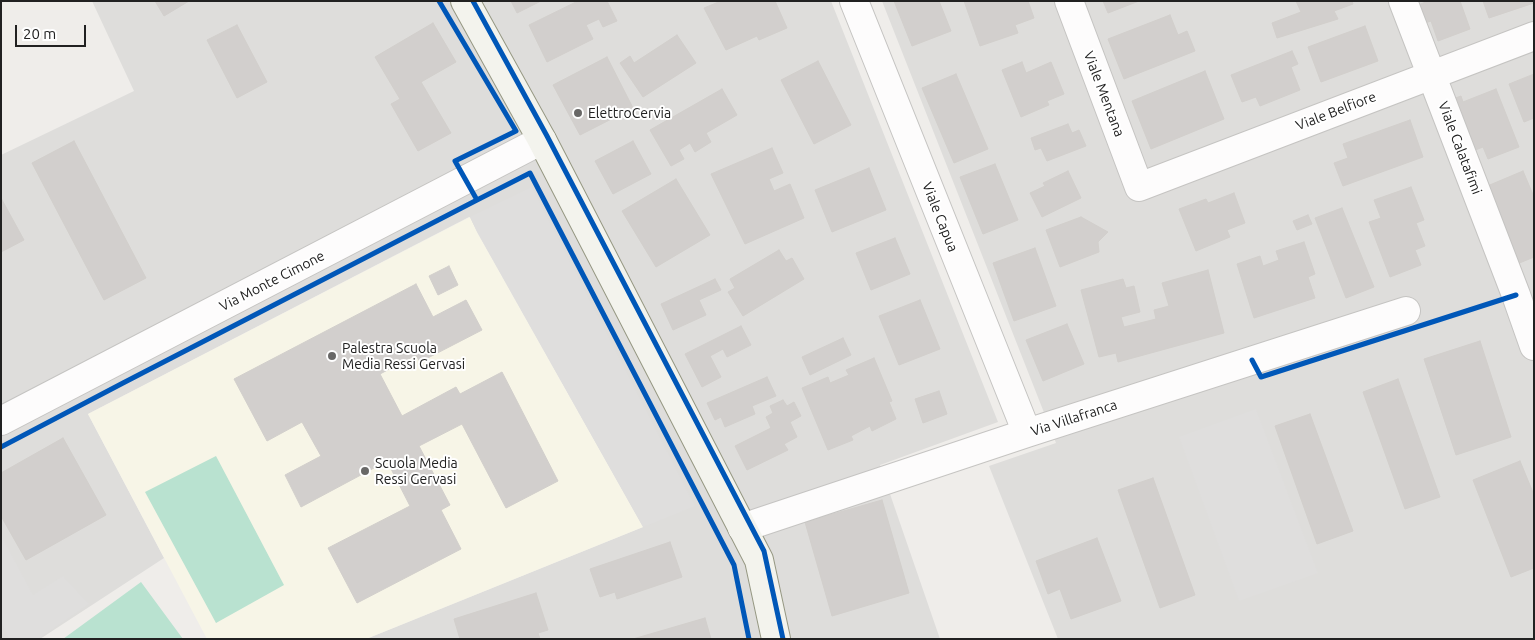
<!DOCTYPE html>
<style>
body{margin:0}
#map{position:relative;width:1535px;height:640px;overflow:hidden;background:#efedea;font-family:Ubuntu,sans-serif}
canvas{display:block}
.frame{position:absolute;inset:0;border:2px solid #212121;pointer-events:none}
.scale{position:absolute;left:15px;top:25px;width:71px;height:22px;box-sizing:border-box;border:2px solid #212121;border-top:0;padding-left:6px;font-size:15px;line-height:18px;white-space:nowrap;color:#212121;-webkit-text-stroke:4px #fff;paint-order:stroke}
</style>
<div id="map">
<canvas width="1535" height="640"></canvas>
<div class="frame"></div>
<div class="scale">20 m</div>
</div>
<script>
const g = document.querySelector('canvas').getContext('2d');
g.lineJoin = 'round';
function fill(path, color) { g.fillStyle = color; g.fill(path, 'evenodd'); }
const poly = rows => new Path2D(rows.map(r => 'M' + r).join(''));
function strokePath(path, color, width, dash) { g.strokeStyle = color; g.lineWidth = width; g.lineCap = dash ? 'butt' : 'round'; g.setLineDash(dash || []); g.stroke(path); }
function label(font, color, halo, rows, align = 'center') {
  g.font = font + ' Ubuntu,sans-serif'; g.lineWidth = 4; g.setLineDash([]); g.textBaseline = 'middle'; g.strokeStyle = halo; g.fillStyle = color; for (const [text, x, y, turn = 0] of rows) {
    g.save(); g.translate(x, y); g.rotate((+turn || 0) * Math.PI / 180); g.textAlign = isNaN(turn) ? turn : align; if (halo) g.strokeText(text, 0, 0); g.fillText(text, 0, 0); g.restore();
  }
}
fill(poly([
 [92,1,831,1,998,422,880,465,940,639,366,639,643,527,469,217,88,414,164,558,40,639,1,639,1,155,134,91],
 [882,1,1534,1,1534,639,1058,639,989,466,1056,443]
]), '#dedddb');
fill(poly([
 [470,217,477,232,643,527,366,639,207,639,88,414]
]), '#f7f5e7');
fill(poly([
 [216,456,284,585,216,623,145,492],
 [141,582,183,639,63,639]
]), '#b9e2d0');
fill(poly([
 [532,187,695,506,643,527,477,232,470,217],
 [1256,409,1318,573,1239,601,1179,437],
 [1,535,33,595,63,576,89,604,38,639,9,639,1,622]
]), '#dfdedd');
const building = poly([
 [155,1,189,1,164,16,155,1],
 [511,1,541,1,517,13,511,1],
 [578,1,607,1,617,21,603,27,599,19,586,25,593,39,547,62,529,25,578,1],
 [721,1,775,1,787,28,759,40,757,36,726,50,704,8,721,1],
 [894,1,939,1,951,31,912,46,894,1],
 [964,1,1028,1,1034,18,1015,25,1018,33,980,46,964,1],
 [1103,1,1139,1,1108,13,1103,1],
 [1296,1,1352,1,1353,4,1334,11,1338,19,1277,38,1272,23,1301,12,1296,1],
 [1428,1,1460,1,1470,29,1438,41,1431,21,1422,24,1416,6,1428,1],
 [1483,1,1534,1,1534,3,1489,18,1483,1],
 [1170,15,1178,35,1187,31,1195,51,1124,79,1108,39,1170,15],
 [433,23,456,62,421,82,451,133,418,151,391,104,400,99,375,57,433,23],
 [237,25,267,82,237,98,207,40,237,25],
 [1365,26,1378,61,1321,82,1308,47,1365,26],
 [677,35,696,63,643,97,620,63,630,56,634,63,677,35],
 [1292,51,1298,64,1291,67,1300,90,1260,106,1256,97,1242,102,1231,75,1292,51],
 [607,57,633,108,580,135,553,85,607,57],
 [818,61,851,125,814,144,781,80,818,61],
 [1022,62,1026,73,1051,62,1064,94,1047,101,1049,105,1021,117,1002,70,1022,62],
 [1205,71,1224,119,1151,149,1132,101,1205,71],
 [956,74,988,149,954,163,922,88,956,74],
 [1534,74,1534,118,1524,122,1509,84,1534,74],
 [722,89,737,115,706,133,711,142,695,152,690,143,679,150,684,159,671,166,650,130,722,89],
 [1496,89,1519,147,1488,159,1483,147,1470,152,1450,100,1461,96,1463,102,1496,89],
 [1410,120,1423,157,1343,186,1334,163,1348,158,1343,144,1410,120],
 [1068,124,1072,133,1079,130,1086,146,1047,161,1041,148,1035,150,1031,138,1068,124],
 [74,141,146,278,104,300,32,163,74,141],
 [633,141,651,174,613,194,595,161,633,141],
 [772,148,783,173,769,179,774,191,790,184,804,218,745,244,711,174,772,148],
 [995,164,1018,220,983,234,960,177,995,164],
 [869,168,886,210,832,232,815,190,869,168],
 [1068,171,1081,198,1042,217,1030,193,1045,186,1043,183,1068,171],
 [1523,171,1534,197,1534,257,1517,264,1485,187,1523,171],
 [676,179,710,235,656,267,622,211,676,179],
 [1411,187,1424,220,1416,223,1425,246,1415,250,1421,265,1390,277,1369,222,1381,218,1374,200,1411,187],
 [1234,193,1245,223,1227,230,1230,237,1196,251,1179,209,1206,199,1208,203,1234,193],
 [1,198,24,240,1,252,1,198],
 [1342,208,1374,287,1346,298,1315,218,1342,208],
 [1308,215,1312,224,1297,230,1293,221,1308,215],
 [1081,217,1108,232,1098,242,1099,252,1060,267,1046,230,1081,217],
 [895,238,910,274,871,290,856,253,895,238],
 [1304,242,1315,274,1308,277,1315,298,1254,318,1237,264,1260,256,1263,266,1279,260,1276,251,1304,242],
 [1035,248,1056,306,1014,321,993,263,1035,248],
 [779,250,786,261,792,258,804,279,743,316,728,292,735,288,730,279,779,250],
 [449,266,458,285,438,295,429,276,449,266],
 [1208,270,1224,333,1118,362,1116,353,1099,357,1081,290,1123,279,1126,288,1134,286,1140,312,1121,317,1124,327,1156,319,1154,310,1169,306,1162,283,1208,270],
 [715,279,721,290,699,300,706,315,673,330,661,304,715,279],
 [416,284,433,317,466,300,482,330,420,362,416,355,380,374,402,416,456,387,460,394,502,372,558,481,506,508,462,424,419,446,450,505,441,510,461,549,357,603,328,548,410,506,387,461,301,507,285,475,321,456,302,422,267,441,234,379,416,284],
 [920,300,940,349,899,365,879,316,920,300],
 [1067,324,1084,364,1043,381,1026,340,1067,324],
 [741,326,751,345,727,357,723,349,710,356,721,377,702,387,685,354,741,326],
 [843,338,851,355,810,375,802,357,843,338],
 [1480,341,1511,437,1456,455,1424,359,1480,341],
 [874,358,892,401,889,402,896,419,872,431,870,426,851,436,853,440,828,450,802,388,828,377,830,383,849,375,846,370,874,358],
 [767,377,776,396,752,406,755,414,725,427,721,417,715,420,707,403,767,377],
 [1398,379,1440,497,1405,509,1363,392,1398,379],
 [939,391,947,414,923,423,915,399,939,391],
 [783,400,787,406,794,402,801,416,790,422,797,437,784,444,788,450,747,470,735,446,771,428,766,417,773,413,770,406,783,400],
 [1310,414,1353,531,1317,544,1275,426,1310,414],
 [63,438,106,515,26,560,1,516,1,473,63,438],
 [1520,461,1534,495,1534,568,1511,577,1473,480,1520,461],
 [1153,478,1195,595,1160,608,1118,490,1153,478],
 [882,500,909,593,832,616,805,522,882,500],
 [1097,538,1121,601,1071,619,1060,589,1048,594,1036,561,1097,538],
 [670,542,682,577,617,599,615,592,600,597,590,569,670,542],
 [536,593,548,630,538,633,540,639,460,639,454,619,536,593],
 [705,618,711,639,633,639,705,618]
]);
fill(building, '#d2cfcd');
strokePath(building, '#d2cfcc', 1);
const street = poly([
 [854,1,1027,433],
 [1069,1,1139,187,1534,36],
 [1403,1,1516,295,1534,346],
 [1,421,542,140],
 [742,528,1027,433,1406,311]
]);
const secondary = poly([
 [465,1,542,140,759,560,776,639]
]);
strokePath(street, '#c5c4c2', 30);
strokePath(secondary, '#969883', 30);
strokePath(street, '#fdfcfc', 28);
strokePath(secondary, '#f3f3ed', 28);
strokePath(poly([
 [439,1,516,131,455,161,477,200,530,173,734,565,749,639],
 [473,1,547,136,764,551,783,639],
 [1252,360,1261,377,1516,295],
 [1,447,123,383,477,200]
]), '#0057b8', 5);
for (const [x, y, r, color] of [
 [578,113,5,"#696867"],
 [332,356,5,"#696867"],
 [365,471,5,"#696867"]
]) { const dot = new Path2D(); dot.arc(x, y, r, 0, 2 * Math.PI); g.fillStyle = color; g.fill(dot); strokePath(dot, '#fff', 2); }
label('14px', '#212121', '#fff', [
 ["Viale Mentana",1104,94,69],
 ["Viale Belfiore",1336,111,-21],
 ["Viale Calatafimi",1460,148,69],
 ["Viale Capua",940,217,68],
 ["Via Monte Cimone",272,281,-27],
 ["Via Villafranca",1074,418,-18]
]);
label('14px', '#212121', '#fff', [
 ["ElettroCervia",588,113],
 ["Palestra Scuola",342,348],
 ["Media Ressi Gervasi",342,364],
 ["Scuola Media",375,463],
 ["Ressi Gervasi",375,479]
], 'left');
</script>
